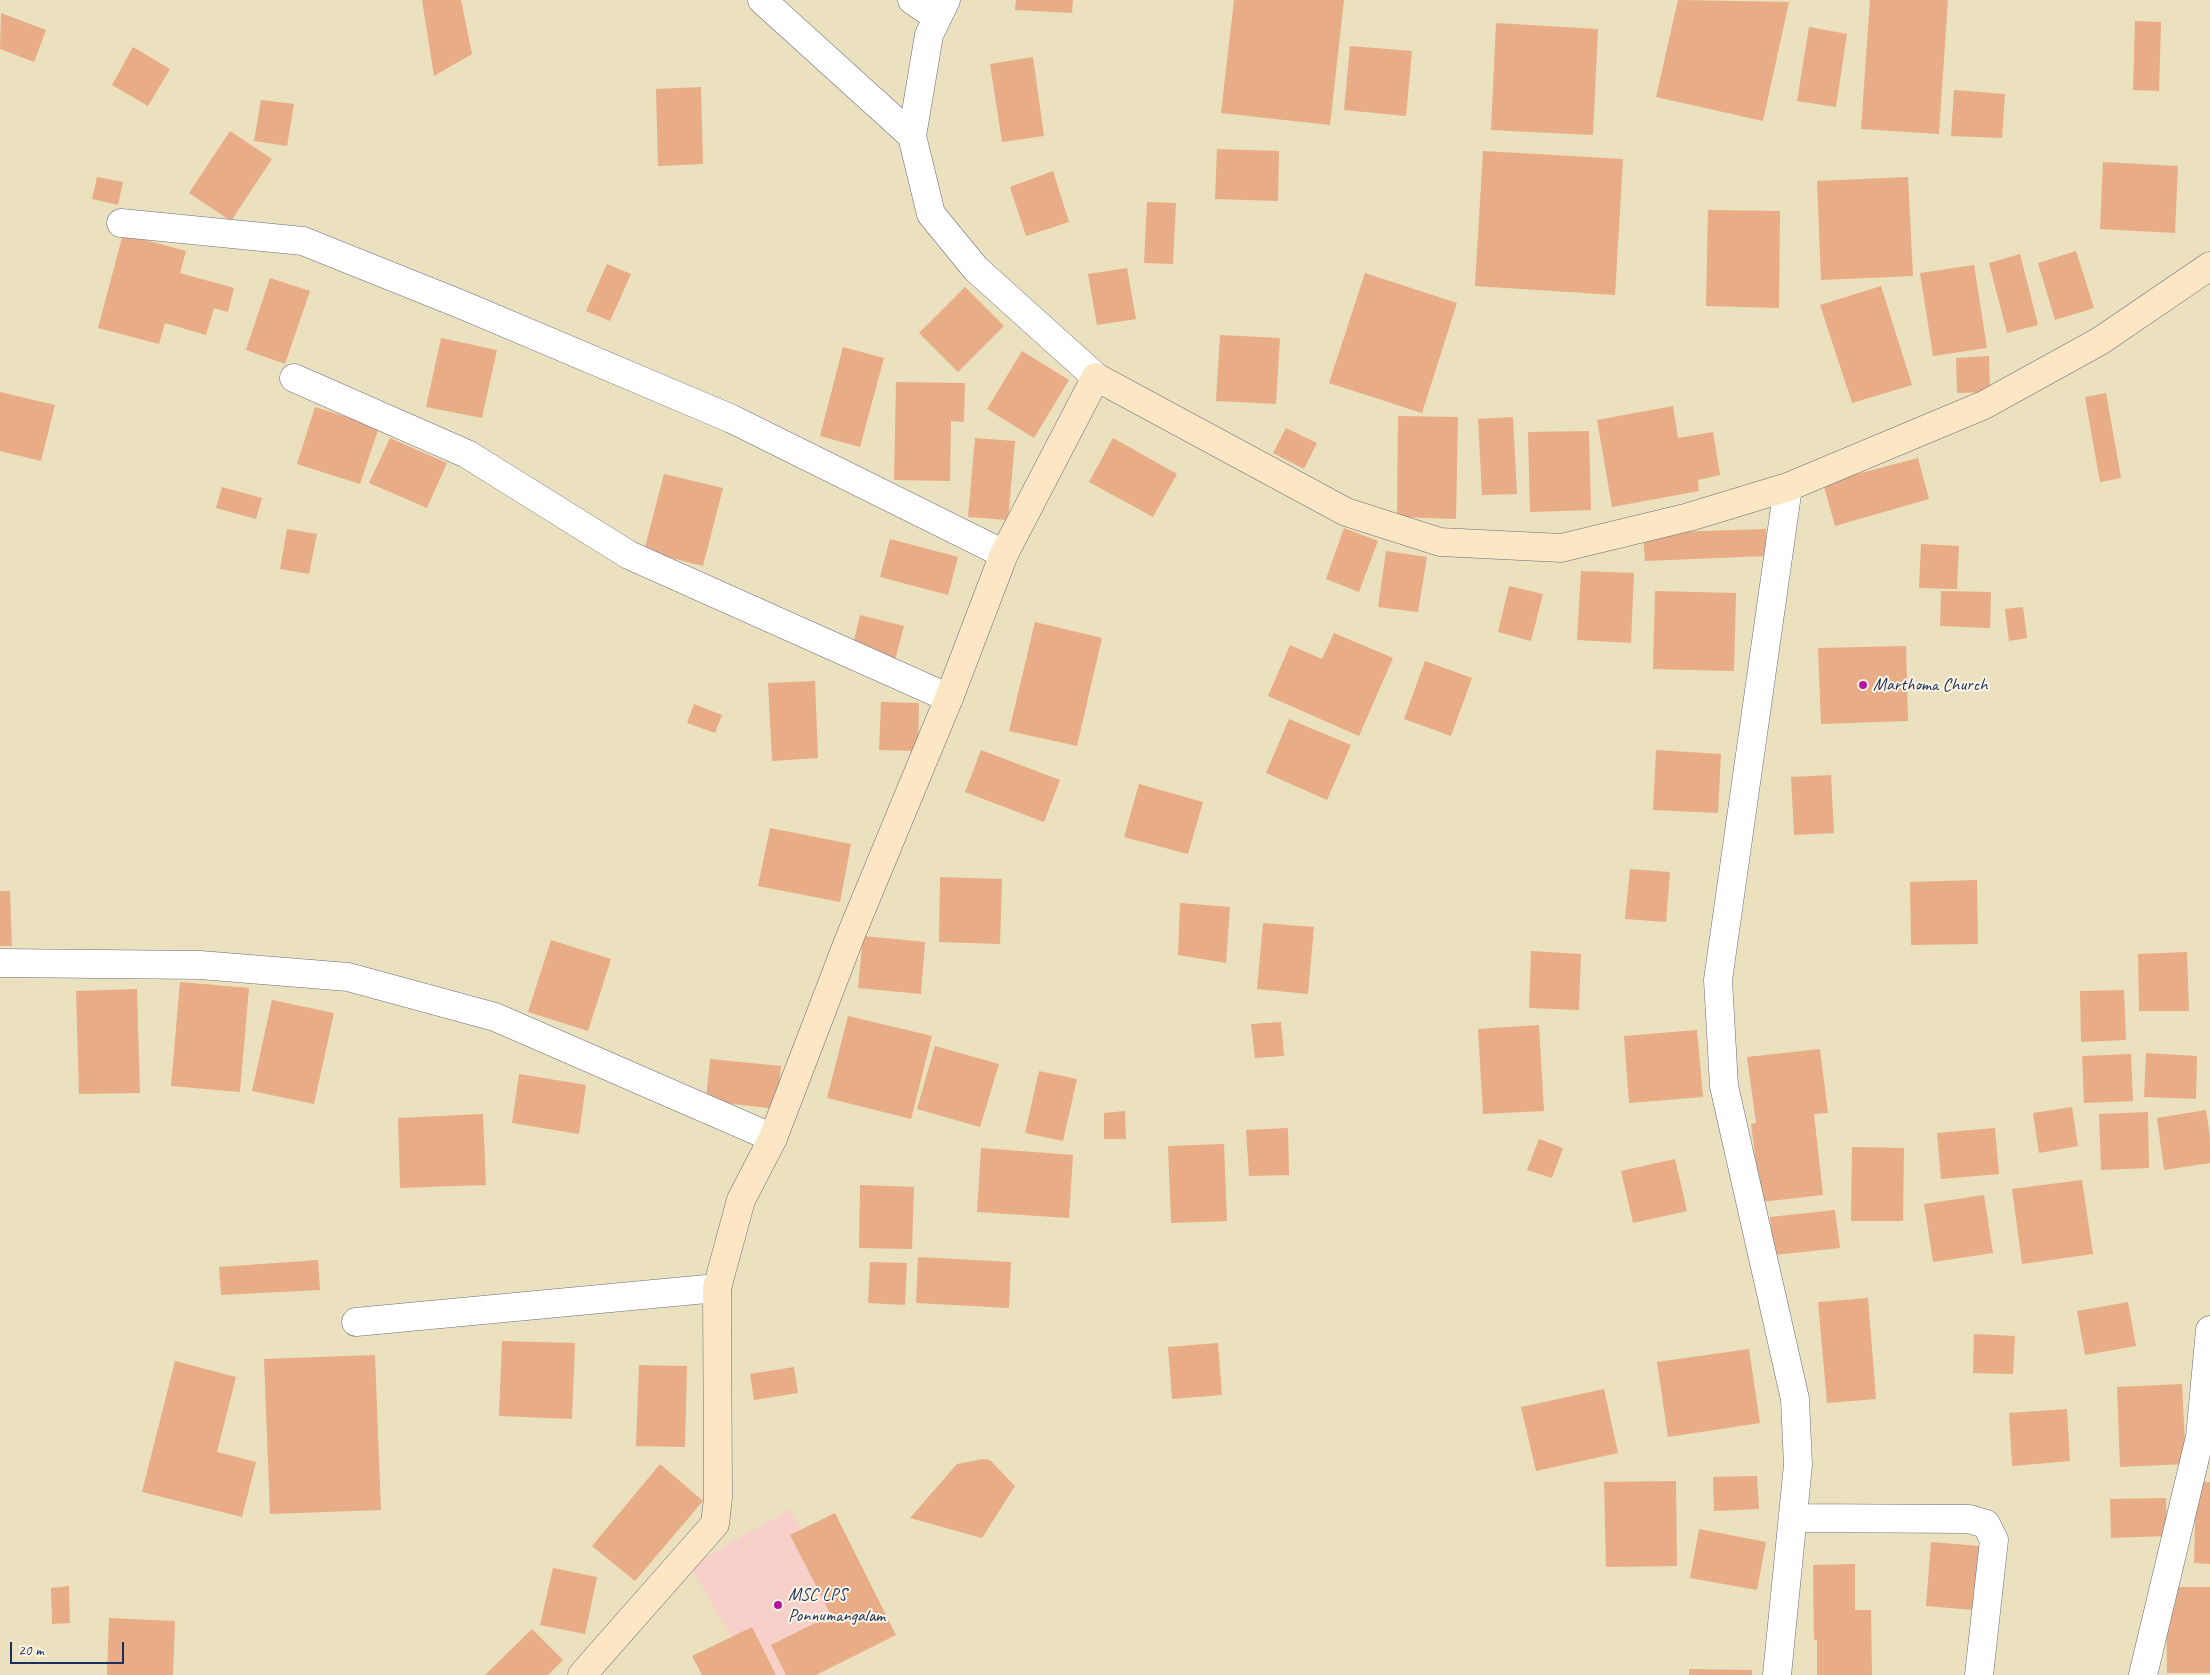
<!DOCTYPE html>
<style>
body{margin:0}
#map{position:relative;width:2210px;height:1675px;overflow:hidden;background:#ebe1be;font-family:Caveat,sans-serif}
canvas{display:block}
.scale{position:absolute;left:10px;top:1642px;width:114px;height:22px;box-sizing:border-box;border:2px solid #1b2f5e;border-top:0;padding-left:6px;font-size:15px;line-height:18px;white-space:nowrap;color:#1b2f5e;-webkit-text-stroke:4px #fcf5e5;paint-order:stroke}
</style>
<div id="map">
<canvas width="2210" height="1675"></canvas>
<div class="scale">20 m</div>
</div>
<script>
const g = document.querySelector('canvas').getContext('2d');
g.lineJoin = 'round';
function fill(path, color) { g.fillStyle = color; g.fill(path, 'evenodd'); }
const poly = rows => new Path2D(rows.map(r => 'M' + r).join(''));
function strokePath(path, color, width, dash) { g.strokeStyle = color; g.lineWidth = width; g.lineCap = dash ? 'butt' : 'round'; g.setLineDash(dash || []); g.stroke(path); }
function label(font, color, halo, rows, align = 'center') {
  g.font = font + ' Caveat,sans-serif'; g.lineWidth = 4; g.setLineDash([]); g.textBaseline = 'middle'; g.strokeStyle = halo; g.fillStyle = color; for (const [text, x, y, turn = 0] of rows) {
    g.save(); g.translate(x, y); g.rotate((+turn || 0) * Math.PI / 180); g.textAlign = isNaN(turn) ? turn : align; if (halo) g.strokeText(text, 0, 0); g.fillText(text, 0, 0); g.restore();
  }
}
fill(poly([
 [790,1509,867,1643,810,1675,753,1675,690,1566]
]), '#f7d0ca');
fill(poly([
 [422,0,461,0,472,54,434,76],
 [1016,0,1073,0,1072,13,1015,10],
 [1234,0,1344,0,1330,125,1221,113],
 [1678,0,1789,2,1763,121,1656,97],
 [1870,0,1948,0,1939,134,1861,129],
 [1,13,46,30,34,62,0,49],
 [2135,21,2161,22,2159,91,2133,90],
 [1496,23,1598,29,1593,135,1491,130],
 [1809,27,1847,34,1836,107,1797,101],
 [1350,46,1412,51,1406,116,1344,110],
 [133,47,170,69,148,106,112,85],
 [1033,57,1044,136,1002,142,990,64],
 [701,87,703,164,658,166,656,89],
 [1954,90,2005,94,2002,138,1951,136],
 [261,100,294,104,287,146,254,141],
 [230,131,272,159,231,221,189,193],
 [1217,149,1279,151,1278,201,1215,199],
 [1483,151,1623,159,1615,295,1475,286],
 [2103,162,2178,166,2175,233,2100,229],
 [1053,171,1069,222,1026,236,1010,187],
 [97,177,123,182,118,205,92,199],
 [1908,177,1913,276,1821,280,1817,181],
 [1147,202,1176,203,1173,264,1144,263],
 [1708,210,1780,211,1779,308,1706,306],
 [123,234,186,251,180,273,234,288,228,312,214,308,206,335,165,323,159,344,98,328],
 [2076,251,2094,308,2055,320,2038,263],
 [2020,254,2038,325,2007,333,1989,263],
 [607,264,631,274,610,321,586,311],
 [1974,265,1987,348,1933,356,1920,273],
 [1127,268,1136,319,1097,325,1088,274],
 [1365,273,1457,303,1422,413,1329,383],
 [270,278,310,291,285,364,246,350],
 [1881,286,1912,385,1852,403,1820,305],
 [965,287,1004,326,958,372,919,333],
 [1220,335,1280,338,1276,404,1216,401],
 [441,338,497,350,482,418,426,407],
 [843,347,884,358,860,447,820,436],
 [1022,351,1069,380,1034,438,987,409],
 [1989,356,1990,392,1957,393,1956,358],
 [896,382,965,383,964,422,951,421,950,481,894,480],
 [0,392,55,405,41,461,0,451],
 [2106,393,2121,478,2100,482,2085,397],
 [1673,406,1678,438,1713,432,1720,475,1698,480,1699,491,1612,507,1597,420],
 [315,407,379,427,360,484,297,464],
 [1398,416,1458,417,1456,519,1397,517],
 [1513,417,1517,494,1482,495,1478,419],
 [1286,428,1317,443,1304,469,1273,453],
 [1589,431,1591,510,1530,512,1528,432],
 [390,438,447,463,427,508,369,483],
 [975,438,1015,441,1008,520,968,517],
 [1113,438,1177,474,1153,517,1089,482],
 [1918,458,1929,499,1835,526,1823,483],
 [664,474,723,488,703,566,644,551],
 [222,487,262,498,256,519,216,508],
 [1344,528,1378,541,1359,592,1326,579],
 [287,529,317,534,309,574,280,569],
 [1766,529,1766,556,1645,561,1643,533],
 [890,539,958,557,948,595,880,577],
 [1921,544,1959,546,1957,589,1919,588],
 [1386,551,1427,557,1418,612,1378,607],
 [1581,571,1634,573,1631,643,1577,640],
 [1509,586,1543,594,1531,641,1498,632],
 [1655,591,1736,593,1734,671,1653,669],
 [1941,591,1991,592,1990,628,1940,626],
 [2023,607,2027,638,2009,641,2005,609],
 [860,615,904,626,895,660,852,649],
 [1035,622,1102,638,1077,746,1009,731],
 [1334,633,1393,658,1359,736,1268,696,1290,645,1322,659],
 [1906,646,1908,721,1821,724,1818,648],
 [1425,661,1472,678,1451,736,1404,719],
 [815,681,818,758,772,761,768,683],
 [881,702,919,703,918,751,879,750],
 [694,704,722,715,715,733,687,723],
 [1289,719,1351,745,1327,800,1266,773],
 [981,750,1060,780,1044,822,965,792],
 [1656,750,1721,754,1718,813,1653,810],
 [1831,775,1834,833,1794,835,1791,777],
 [1139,784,1203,802,1188,854,1124,837],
 [770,828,851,844,840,902,758,886],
 [1630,869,1670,872,1666,922,1625,919],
 [940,877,1002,879,1000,944,939,942],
 [1977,880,1978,944,1911,945,1910,882],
 [0,891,10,891,12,946,0,946],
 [1180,903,1230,907,1226,963,1178,955],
 [1263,923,1314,927,1308,994,1257,989],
 [863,936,925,942,921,994,858,988],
 [551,940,611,959,588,1031,528,1012],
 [1531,951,1581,954,1579,1010,1529,1008],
 [2187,952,2189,1011,2139,1011,2138,954],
 [180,982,249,988,240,1092,171,1086],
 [137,989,140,1093,79,1094,76,991],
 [2124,990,2126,1040,2081,1042,2080,991],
 [272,1000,334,1013,314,1104,252,1091],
 [848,1016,932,1036,911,1119,827,1098],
 [1281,1022,1284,1056,1255,1058,1251,1024],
 [1539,1025,1544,1111,1483,1114,1478,1029],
 [1697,1030,1703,1097,1629,1103,1624,1036],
 [935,1046,999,1064,980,1127,917,1109],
 [1820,1049,1828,1113,1814,1114,1823,1195,1761,1202,1751,1124,1756,1123,1747,1057],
 [2146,1053,2197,1056,2196,1099,2144,1097],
 [2131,1054,2133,1101,2084,1103,2082,1056],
 [710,1059,781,1066,777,1109,706,1101],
 [1039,1071,1077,1079,1063,1141,1025,1133],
 [519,1074,586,1085,579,1134,512,1123],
 [2072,1107,2078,1146,2039,1153,2033,1113],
 [2206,1110,2210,1137,2210,1163,2164,1170,2157,1118],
 [1125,1111,1126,1139,1104,1139,1104,1113],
 [2148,1112,2149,1168,2101,1170,2099,1114],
 [483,1114,486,1185,400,1188,398,1118],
 [1288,1128,1289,1175,1249,1176,1246,1130],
 [1995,1128,1999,1174,1941,1179,1937,1133],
 [1539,1139,1563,1148,1552,1178,1527,1170],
 [1224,1144,1227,1221,1171,1223,1168,1146],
 [1852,1147,1904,1148,1903,1221,1851,1221],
 [981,1148,1073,1155,1069,1218,977,1212],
 [1675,1159,1687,1211,1633,1223,1621,1171],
 [2082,1180,2093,1254,2022,1264,2012,1189],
 [860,1185,914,1187,912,1249,859,1248],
 [1984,1195,1993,1253,1933,1262,1924,1204],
 [1835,1210,1840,1248,1774,1255,1770,1217],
 [918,1257,1011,1262,1009,1308,916,1303],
 [318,1260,320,1290,221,1295,219,1267],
 [870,1262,907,1263,905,1305,868,1303],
 [1868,1298,1876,1399,1827,1403,1818,1302],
 [2128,1302,2136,1346,2085,1355,2077,1311],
 [1974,1334,2015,1336,2013,1374,1973,1373],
 [502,1341,575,1343,572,1419,499,1416],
 [1218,1343,1222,1395,1172,1399,1168,1347],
 [1749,1349,1760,1423,1668,1437,1657,1362],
 [375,1355,381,1510,270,1514,264,1359],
 [175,1361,236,1377,217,1452,256,1462,242,1517,142,1492],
 [639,1365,687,1366,685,1447,636,1446],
 [794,1367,798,1393,754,1400,750,1374],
 [2182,1384,2186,1464,2120,1467,2117,1387],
 [1604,1389,1618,1453,1536,1471,1521,1407],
 [2067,1409,2070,1461,2012,1466,2009,1413],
 [983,1459,990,1460,1015,1486,982,1538,910,1518,957,1464],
 [660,1464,703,1501,635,1581,592,1546],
 [1757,1476,1759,1509,1714,1511,1713,1477],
 [1676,1481,1677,1566,1606,1567,1604,1482],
 [2196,1482,2210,1482,2210,1564,2194,1563],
 [2166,1498,2167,1536,2111,1538,2110,1499],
 [835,1513,896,1635,816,1675,786,1675,771,1645,831,1615,790,1535],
 [1699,1529,1766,1542,1757,1590,1690,1578],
 [1931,1542,1980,1546,1974,1610,1926,1606],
 [1855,1564,1855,1610,1871,1610,1872,1675,1817,1675,1817,1640,1814,1640,1813,1565],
 [553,1568,597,1577,585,1634,540,1625],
 [69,1586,70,1623,52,1624,51,1588],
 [2166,1587,2210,1587,2210,1673,2167,1673],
 [109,1618,175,1621,173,1675,107,1675],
 [752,1627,776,1675,702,1675,692,1656],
 [532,1629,563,1660,548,1675,485,1675],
 [1689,1669,1752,1670,1752,1675,1689,1675]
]), '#e8ac86');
const street = poly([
 [762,0,912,136],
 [912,0,937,17],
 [946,0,929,35,912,136,931,214,976,269,1096,377],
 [121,223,303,241,465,306,732,419,1004,554],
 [294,378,467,454,629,555,949,698],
 [0,963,200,965,348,977,495,1017,773,1138],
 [356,1322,717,1288],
 [1794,1518,1969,1519,1986,1524,1994,1540,1979,1675],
 [1777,1675,1798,1465,1795,1399,1724,1086,1718,980,1788,487],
 [2143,1675,2200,1437,2210,1330]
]);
const secondary = poly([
 [582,1675,715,1524,718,1498,717,1288,741,1200,773,1138,850,937,949,698,1004,554,1096,377,1346,512,1440,542,1561,548,1689,517,1788,487,1984,405,2100,341,2210,266]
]);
strokePath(street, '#646d80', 29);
strokePath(secondary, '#646d80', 29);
strokePath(street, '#fff', 28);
strokePath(secondary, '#fce6c4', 28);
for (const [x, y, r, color] of [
 [1863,685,5,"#b5179e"],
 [778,1605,5,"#b5179e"]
]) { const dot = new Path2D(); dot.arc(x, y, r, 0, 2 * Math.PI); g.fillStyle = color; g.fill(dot); strokePath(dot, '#fcf5e5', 2); }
label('18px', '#1b2f5e', '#fcf5e5', [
 ["Marthoma Church",1873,685],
 ["MSC LPS",788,1595],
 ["Ponnumangalam",788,1616]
], 'left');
</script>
